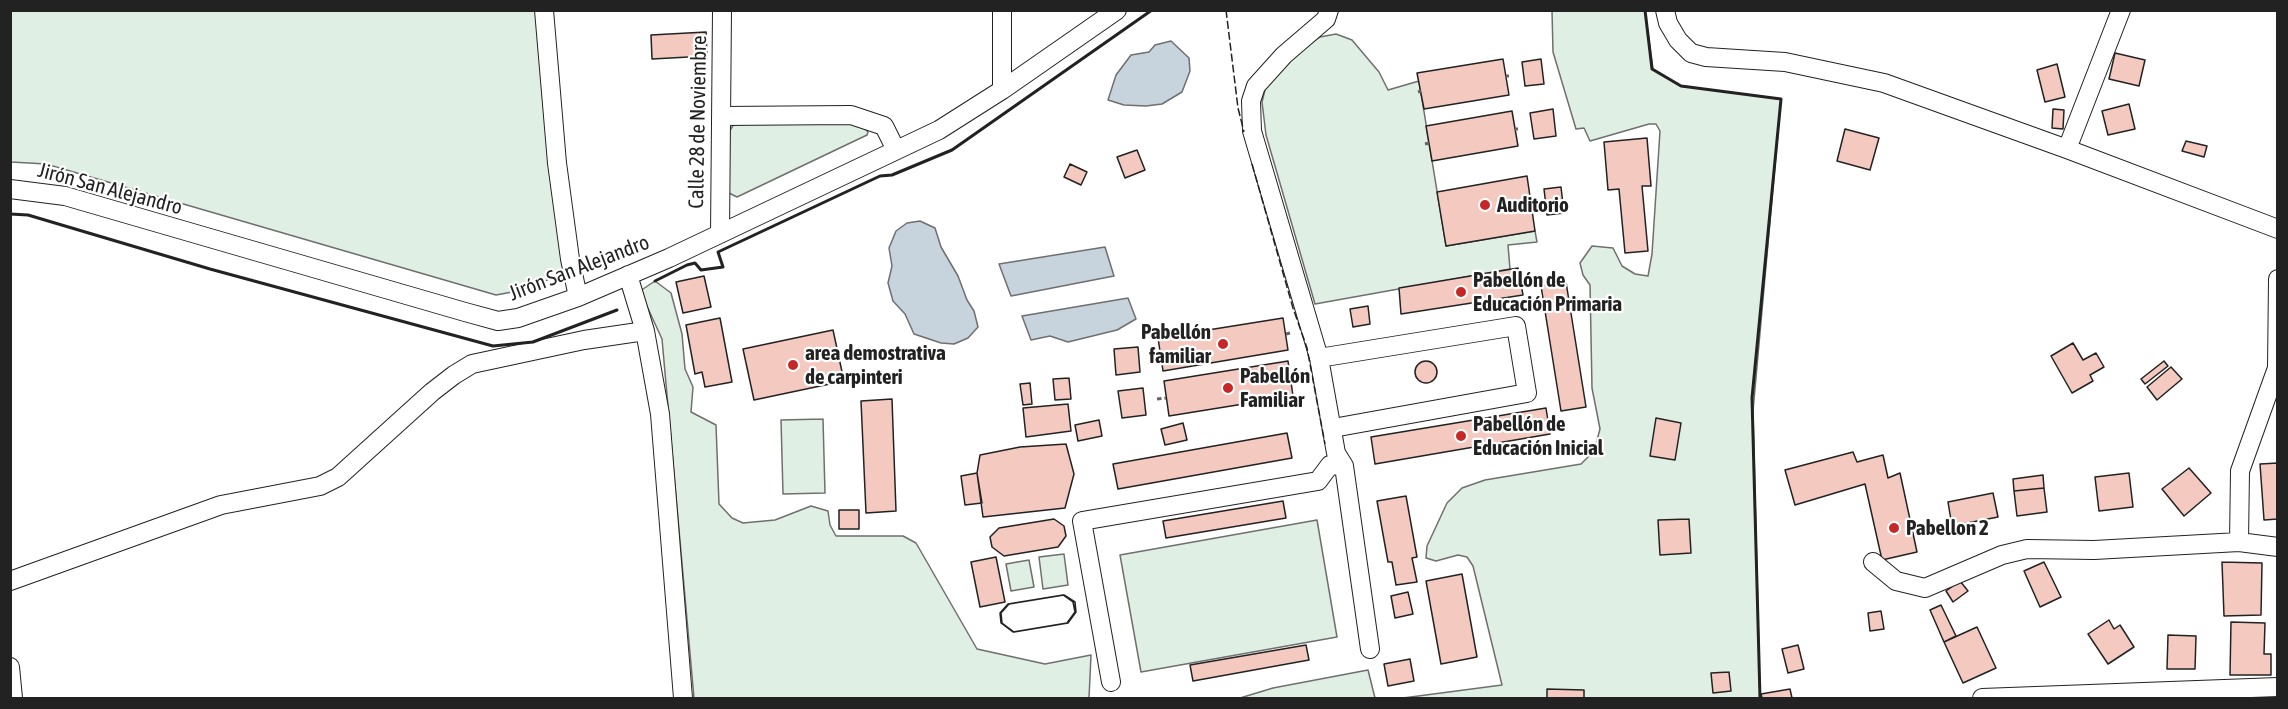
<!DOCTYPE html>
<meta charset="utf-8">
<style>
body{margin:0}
#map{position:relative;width:2288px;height:709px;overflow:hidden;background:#fff;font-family:"Asap Condensed",sans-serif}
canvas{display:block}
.frame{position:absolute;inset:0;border:12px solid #222;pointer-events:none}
</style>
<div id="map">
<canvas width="2288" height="709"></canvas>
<div class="frame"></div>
</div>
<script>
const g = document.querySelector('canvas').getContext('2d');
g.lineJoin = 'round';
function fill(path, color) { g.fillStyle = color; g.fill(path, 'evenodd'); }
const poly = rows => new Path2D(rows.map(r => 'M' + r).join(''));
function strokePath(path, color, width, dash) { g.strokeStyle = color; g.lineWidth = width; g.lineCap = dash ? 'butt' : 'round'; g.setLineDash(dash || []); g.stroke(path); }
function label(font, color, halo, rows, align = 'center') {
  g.font = font + ' "Asap Condensed",sans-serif'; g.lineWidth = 4.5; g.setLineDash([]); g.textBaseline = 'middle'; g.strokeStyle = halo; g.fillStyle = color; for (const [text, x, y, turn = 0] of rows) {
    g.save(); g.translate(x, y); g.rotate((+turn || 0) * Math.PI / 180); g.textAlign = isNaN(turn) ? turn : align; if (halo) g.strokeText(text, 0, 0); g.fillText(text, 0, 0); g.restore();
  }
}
const green = poly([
 [10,11,538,11,564,273,523,290,496,295,46,164,11,162,10,11],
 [1552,11,1645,11,1653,69,1681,86,1781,99,1753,411,1760,698,1403,698,1502,685,1473,566,1467,557,1458,555,1436,561,1426,558,1427,546,1447,503,1462,488,1485,480,1581,464,1594,451,1600,429,1592,388,1590,285,1583,275,1580,263,1592,246,1613,248,1622,266,1635,274,1648,276,1652,254,1660,131,1656,124,1649,124,1590,141,1584,128,1576,129,1553,52,1552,11],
 [1336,34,1352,40,1379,72,1388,90,1419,81,1446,246,1535,231,1537,242,1508,245,1510,269,1315,304,1266,135,1262,102,1266,86,1274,68,1320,37,1336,34],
 [844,120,864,128,868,132,867,135,737,197,729,193,729,132,734,124,844,120],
 [655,281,671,293,682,334,685,369,693,387,691,412,716,425,719,504,732,518,743,523,775,520,811,506,828,511,830,525,836,536,903,536,916,543,977,649,1045,664,1091,655,1089,698,694,698,662,339,640,291,655,281],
 [823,419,825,493,783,494,781,420,823,419],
 [1317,520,1337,637,1141,672,1120,555,1317,520],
 [1064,554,1068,585,1043,589,1039,557,1064,554],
 [1029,560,1034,587,1011,591,1006,564,1029,560],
 [1368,670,1375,698,1240,698,1273,688,1368,670]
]);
fill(green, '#e0efe3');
strokePath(green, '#6f6f6f', 1.5);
const water = poly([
 [1171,41,1189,58,1190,71,1182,92,1162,104,1146,106,1124,105,1108,100,1116,75,1131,55,1149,52,1155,45,1171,41],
 [920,221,935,228,941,247,958,276,967,300,974,311,978,327,968,338,954,344,941,343,914,334,905,314,893,301,888,283,892,266,889,248,896,231,907,223,920,221],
 [1105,247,1114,276,1011,296,999,264,1105,247],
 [1128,298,1136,319,1117,330,1068,342,1050,336,1031,340,1022,316,1128,298]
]);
fill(water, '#c7d3dd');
strokePath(water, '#6f6f6f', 1.5);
const building = poly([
 [706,32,707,56,652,59,651,35,706,32],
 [2115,53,2145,60,2139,86,2109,79,2115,53],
 [1503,59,1509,95,1424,109,1417,73,1503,59],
 [1541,59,1544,84,1525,86,1522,62,1541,59],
 [2057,64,2065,97,2045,102,2037,70,2057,64],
 [2129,104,2135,129,2108,135,2102,111,2129,104],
 [1553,109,1556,136,1534,139,1530,113,1553,109],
 [2053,109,2064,110,2063,129,2052,128,2053,109],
 [1512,111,1518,146,1432,161,1426,126,1512,111],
 [1845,129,1879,138,1870,170,1837,161,1845,129],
 [1647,138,1651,186,1642,186,1648,251,1625,253,1619,189,1608,190,1604,142,1647,138],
 [2186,141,2207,146,2204,157,2182,151,2186,141],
 [1137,150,1145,170,1125,178,1117,157,1137,150],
 [1070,164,1087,172,1081,185,1064,177,1070,164],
 [1527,176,1535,231,1446,246,1437,192,1527,176],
 [1561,187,1564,213,1547,215,1544,189,1561,187],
 [1518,268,1523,295,1401,314,1399,288,1518,268],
 [704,276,711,307,683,313,676,282,704,276],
 [1566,282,1586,407,1561,411,1541,286,1566,282],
 [1368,306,1370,324,1353,327,1350,309,1368,306],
 [720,318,732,382,705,387,702,372,695,374,686,325,720,318],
 [1283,318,1288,350,1163,371,1158,338,1283,318],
 [833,330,844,381,754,400,743,349,833,330],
 [2073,343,2083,360,2096,353,2104,367,2090,375,2093,381,2072,393,2051,356,2073,343],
 [1138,347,1140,372,1116,375,1114,349,1138,347],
 '1415 372a11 11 0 1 1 22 0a11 11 0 1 1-22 0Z',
 [1288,361,1293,396,1169,416,1164,381,1288,361],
 [2164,361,2168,366,2145,384,2141,379,2164,361],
 [2171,367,2182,379,2157,400,2147,387,2171,367],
 [1069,378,1071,399,1055,400,1053,379,1069,378],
 [1030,383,1032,404,1023,405,1020,384,1030,383],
 [1143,388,1146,415,1122,418,1118,391,1143,388],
 [892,399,896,511,866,513,861,401,892,399],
 [1068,404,1071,431,1026,437,1023,408,1068,404],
 [1546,408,1550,434,1375,464,1371,437,1546,408],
 [1656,418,1681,423,1675,460,1650,456,1656,418],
 [1099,420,1102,436,1078,441,1075,425,1099,420],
 [1183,423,1187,440,1165,445,1161,429,1183,423],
 [1287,433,1292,458,1118,489,1113,464,1287,433],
 [1066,444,1074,474,1065,508,983,517,977,473,980,455,1020,447,1066,444],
 [1853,452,1857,462,1883,455,1888,478,1900,473,1917,552,1882,560,1865,484,1795,505,1785,470,1853,452],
 [2278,463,2278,519,2264,520,2260,464,2278,463],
 [2189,468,2211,493,2184,516,2162,489,2189,468],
 [977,473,982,503,965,505,961,476,977,473],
 [2129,473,2133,507,2099,511,2095,477,2129,473],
 [2043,475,2044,488,2014,491,2013,479,2043,475],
 [2044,488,2047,512,2017,516,2014,491,2044,488],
 [1993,493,1998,517,1952,526,1948,502,1993,493],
 [1406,496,1417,557,1412,558,1417,582,1396,585,1392,562,1388,562,1377,501,1406,496],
 [1283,501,1286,518,1166,538,1163,521,1283,501],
 [839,510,859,510,859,529,839,529,839,510],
 [1054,519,1064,526,1066,536,1058,547,1004,556,992,547,990,537,999,528,1054,519],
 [1689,519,1691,553,1660,555,1658,520,1689,519],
 [996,557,1005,602,980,607,971,562,996,557],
 [2044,562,2061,597,2040,607,2024,571,2044,562],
 [2222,562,2262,563,2261,615,2224,616,2222,562],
 [1462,574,1477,657,1441,664,1426,581,1462,574],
 [1960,581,1968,591,1953,602,1946,591,1960,581],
 [1408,592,1413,614,1395,618,1391,596,1408,592],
 [1063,595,1073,602,1075,612,1067,623,1013,632,1001,623,1000,613,1008,604,1063,595],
 [1064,595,1075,602,1076,612,1068,623,1014,632,1002,623,1001,613,1009,604,1064,595],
 [1941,605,1956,636,1944,642,1930,610,1941,605],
 [1881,611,1884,629,1870,631,1868,613,1881,611],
 [2109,620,2114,629,2120,625,2134,647,2108,664,2088,634,2109,620],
 [2231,622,2265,623,2264,654,2271,654,2271,675,2230,675,2231,622],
 [1977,627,1996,668,1963,683,1944,642,1977,627],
 [2168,635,2196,636,2195,669,2167,669,2168,635],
 [1306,645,1309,660,1193,681,1190,665,1306,645],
 [1798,645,1804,669,1788,673,1782,649,1798,645],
 [1410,659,1414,681,1388,686,1384,664,1410,659],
 [1729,672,1731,691,1713,693,1711,673,1729,672],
 [1547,689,1584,690,1584,698,1547,698,1547,689],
 [1790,689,1792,698,1762,698,1761,694,1790,689]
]);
fill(building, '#f3c9c0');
strokePath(building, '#222', 1.5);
const minor = poly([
 [544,10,557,163,570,259,578,297],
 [1329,10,1326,19,1284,55,1256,86,1251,101,1252,131,1319,358,1336,453,1344,466,1370,649],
 [1665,10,1668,23,1678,40,1691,53,1706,57,1785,62,1884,83,2067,149,2278,229],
 [1002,90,1002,10],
 [722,116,851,115,884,126,896,150],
 [2067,149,2121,10],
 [10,189,65,196,465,312,498,321,518,318,578,297,669,258,939,130,1002,90,1117,10],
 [720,234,722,10],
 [628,275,645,331,660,414,683,698],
 [1319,358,1516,326,1527,393,1333,428],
 [2239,542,2240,471,2277,368,2278,279],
 [1873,562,1896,581,1925,588,2002,555,2027,549,2094,550,2239,542,2278,547],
 [10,581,221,505,320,486,338,477,432,392,454,375,472,364,584,340,645,331],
 [10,667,13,698],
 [1111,682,1082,521,1318,481,1330,465,1344,466],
 [1982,698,2278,687]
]);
strokePath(minor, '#222', 20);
strokePath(poly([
 [1506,76,1509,76],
 [1418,92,1421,91],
 [1515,129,1518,129],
 [1425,144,1429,143],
 [1286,334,1290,333],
 [1151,356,1161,354],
 [1290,378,1297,377],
 [1157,399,1166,398]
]), '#646464', 3, [4.5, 3]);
strokePath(minor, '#fff', 18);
strokePath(poly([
 [1226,10,1238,108,1244,132],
 [1252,164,1293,308,1307,348,1325,444]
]), '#222', 1.5, [8, 3]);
strokePath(poly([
 [1645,10,1652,69,1681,86,1781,99,1752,398,1760,698],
 [10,214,28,215,210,269,493,346,533,342,617,310],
 [655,281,687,265,695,263,701,270,723,267,718,252,880,176,892,175,952,150,1152,10]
]), '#222', 3);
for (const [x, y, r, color] of [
 [1485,205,6,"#c62828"],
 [1461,292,6,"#c62828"],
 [1223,344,6,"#c62828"],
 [793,365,6,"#c62828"],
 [1228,388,6,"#c62828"],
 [1461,436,6,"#c62828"],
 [1894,528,6,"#c62828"]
]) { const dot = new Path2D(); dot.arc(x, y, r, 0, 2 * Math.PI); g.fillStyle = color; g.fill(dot); strokePath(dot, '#fff', 2); }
label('21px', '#222', '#fff', [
 ["Calle 28 de Noviembre",698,122,-89],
 ["Jirón San Alejandro",110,189,15],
 ["Jirón San Alejandro",579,268,-21]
]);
label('bold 21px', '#222', '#fff', [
 ["Auditorio",1497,205],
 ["Pabellón de",1473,280],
 ["Educación Primaria",1473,304],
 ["Pabellón",1211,332,"right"],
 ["familiar",1211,356,"right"],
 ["area demostrativa",805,353],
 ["de carpinteri",805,377],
 ["Pabellón",1240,376],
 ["Familiar",1240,400],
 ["Pabellón de",1473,424],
 ["Educación Inicial",1473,448],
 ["Pabellon 2",1906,528]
], 'left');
</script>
